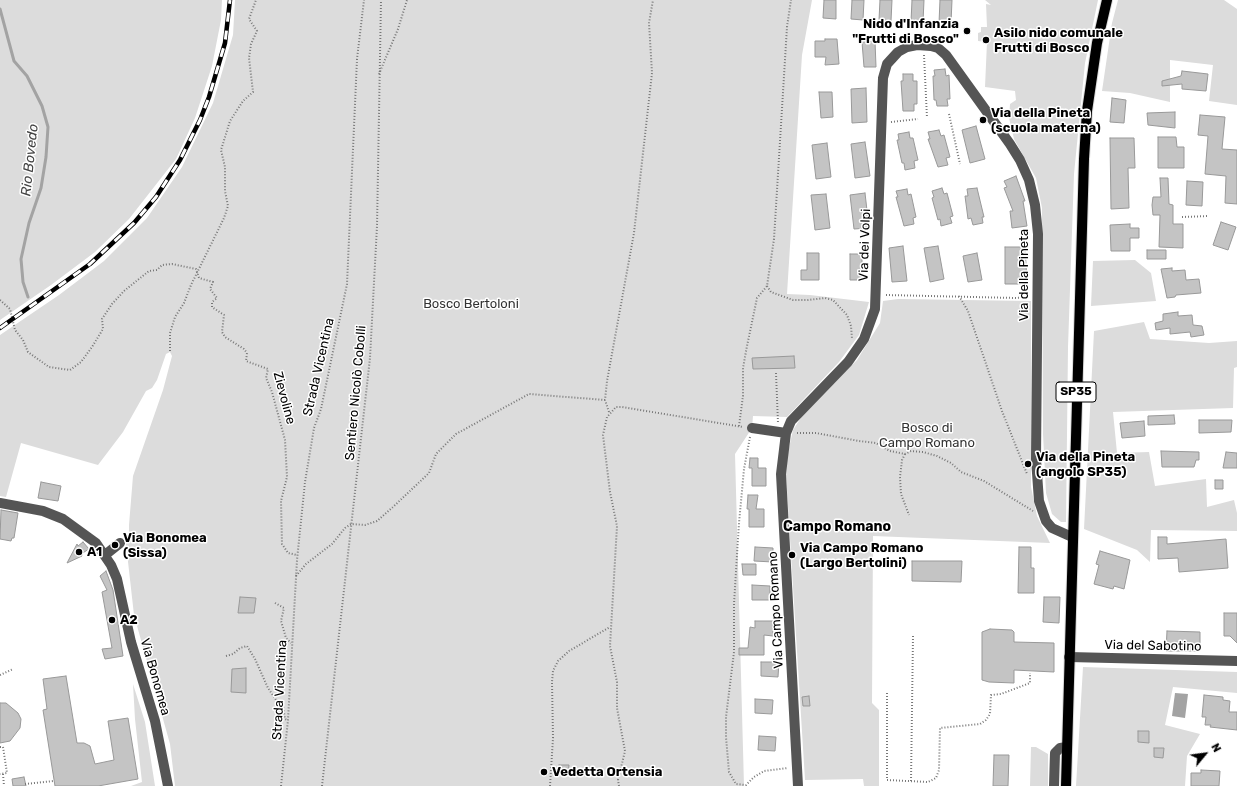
<!DOCTYPE html>
<meta charset="utf-8">
<style>
body{margin:0}
#map{position:relative;width:1237px;height:786px;overflow:hidden;background:#fff;font-family:Rubik,sans-serif}
canvas{display:block}
.north{position:absolute;left:1185px;top:734px;width:40px;height:40px;-webkit-text-stroke:3px #fff;paint-order:stroke;rotate:61deg;font-size:11px;font-weight:700;line-height:16px;text-align:center;color:#000}
.north::after{content:'';display:block;margin:auto;width:14px;height:18px;background:#000;clip-path:polygon(50% 0,100% 100%,50% 72%,0 100%)}
</style>
<div id="map">
<canvas width="1237" height="786"></canvas>
<div class="north">N</div>
</div>
<script>
const g = document.querySelector('canvas').getContext('2d');
g.lineJoin = 'round';
function fill(path, color) { g.fillStyle = color; g.fill(path, 'evenodd'); }
const poly = rows => new Path2D(rows.map(r => 'M' + r).join(''));
function strokePath(path, color, width, dash) { g.strokeStyle = color; g.lineWidth = width; g.lineCap = dash ? 'butt' : 'round'; g.setLineDash(dash || []); g.stroke(path); }
function label(font, color, halo, rows, align = 'center') {
  g.font = font + ' Rubik,sans-serif'; g.lineWidth = 3; g.setLineDash([]); g.textBaseline = 'middle'; g.strokeStyle = halo; g.fillStyle = color; for (const [text, x, y, turn = 0] of rows) {
    g.save(); g.translate(x, y); g.rotate((+turn || 0) * Math.PI / 180); g.textAlign = isNaN(turn) ? turn : align; if (halo) g.strokeText(text, 0, 0); g.fillText(text, 0, 0); g.restore();
  }
}
fill(poly([
 [0,0,222,0,221,20,212,66,195,118,176,159,129,219,95,252,51,285,0,320],
 [235,0,812,0,802,55,787,294,810,295,869,302,859,335,839,362,787,417,753,416,752,428,735,454,744,786,175,786,170,744,134,615,126,544,129,539,129,525,133,476,163,390,172,356,170,352,166,354,157,380,152,388,146,391,123,432,98,465,21,443,6,497,0,496,0,335,59,295,104,261,147,218,182,167,213,103,233,35],
 [985,0,1098,0,1085,63,1074,174,1068,347,1066,522,1061,522,1052,514,1046,493,1043,434,1042,208,1036,178,1014,139,1009,118,1010,104,1016,100,1015,91,985,87,987,42,978,41,978,33,981,32,981,27,987,27,986,4,991,5],
 [1118,0,1224,0,1237,9,1237,105,1209,101,1213,65,1170,60,1170,102,1130,93,1102,91,1112,23],
 [1135,260,1151,273,1156,301,1091,306,1093,261],
 [898,299,1031,301,1031,487,1037,516,1050,543,873,536,872,703,879,710,879,786,864,786,863,779,805,780,786,474,787,457,793,430,802,416,857,360,880,323,883,301],
 [1144,322,1150,339,1209,343,1237,341,1237,367,1234,368,1233,408,1113,412,1117,453,1149,452,1155,486,1206,479,1207,507,1234,500,1237,513,1237,531,1151,530,1150,562,1137,550,1084,529,1094,331],
 [1083,667,1237,672,1237,693,1173,687,1165,725,1200,734,1187,756,1185,786,1076,786],
 [133,684,145,722,155,786,131,786,142,782,135,719],
 [1031,747,1036,747,1048,754,1048,786,1030,786]
]), '#dcdcdc');
fill(poly([
 [1175,693,1188,694,1185,718,1172,716]
]), '#a3a3a3');
strokePath(poly([
 [0,9,14,61,27,76,42,106,48,127,46,157,41,188,29,223,21,259,23,282,28,297]
]), '#a3a3a3', 3);
const building = poly([
 [824,0,836,0,836,19,823,18,824,0],
 [852,0,864,0,863,20,851,19,852,0],
 [880,0,892,0,891,21,879,20,880,0],
 [912,0,924,0,923,22,911,22,912,0],
 [940,0,952,0,951,23,939,23,940,0],
 [825,39,837,39,839,64,825,65,826,57,815,57,815,41,825,41,825,39],
 [875,41,876,67,864,67,862,42,875,41],
 [945,69,946,76,949,75,950,99,947,99,948,106,937,106,936,100,934,100,933,76,935,76,934,70,945,69],
 [1182,71,1208,74,1206,91,1182,89,1182,84,1162,86,1162,81,1181,76,1182,71],
 [903,74,913,74,913,81,917,81,917,104,914,104,914,111,903,111,901,81,903,81,903,74],
 [866,88,867,122,852,123,851,89,866,88],
 [819,92,832,92,833,117,821,118,819,92],
 [1112,98,1126,100,1124,123,1110,122,1112,98],
 [1175,112,1175,128,1148,125,1147,113,1175,112],
 [1200,115,1225,117,1222,149,1237,150,1237,204,1225,203,1226,176,1205,174,1208,136,1198,135,1200,115],
 [976,126,985,159,970,163,962,130,976,126],
 [939,130,941,136,944,135,950,157,946,158,948,165,938,167,928,139,930,139,928,132,939,130],
 [909,132,910,138,913,138,918,160,914,161,915,168,905,170,904,163,902,163,897,140,899,140,898,134,909,132],
 [1158,137,1176,137,1177,147,1184,147,1184,168,1158,168,1158,137],
 [1110,138,1134,138,1135,168,1128,168,1129,208,1111,209,1110,138],
 [865,142,870,176,855,178,851,144,865,142],
 [827,143,831,177,816,179,812,145,827,143],
 [1016,176,1025,201,1023,201,1027,226,1012,228,1010,211,1013,211,1004,188,1007,187,1004,181,1016,176],
 [1160,178,1168,178,1169,204,1173,205,1173,224,1183,224,1183,248,1159,247,1160,215,1153,215,1152,205,1153,197,1161,197,1160,178],
 [1187,181,1203,182,1202,206,1186,205,1187,181],
 [942,188,944,194,947,193,953,216,950,217,952,223,941,226,940,219,938,220,932,198,934,197,932,191,942,188],
 [977,188,984,217,982,217,983,223,973,225,971,218,968,219,965,196,968,196,967,189,977,188],
 [907,189,908,195,911,194,916,217,913,218,914,224,904,226,896,197,898,197,896,191,907,189],
 [865,193,869,228,854,229,850,195,865,193],
 [826,194,830,228,815,230,811,195,826,194],
 [1221,222,1236,227,1228,250,1213,245,1221,222],
 [1130,224,1130,228,1139,228,1139,238,1130,238,1130,251,1111,251,1110,225,1130,224],
 [903,246,907,281,892,282,889,248,903,246],
 [938,246,944,279,930,282,924,248,938,246],
 [1005,247,1025,247,1027,282,1023,282,1023,284,1005,284,1005,247],
 [1147,250,1166,250,1166,259,1147,259,1147,250],
 [807,253,819,253,819,280,801,280,801,270,807,270,807,253],
 [977,253,982,280,968,282,963,256,977,253],
 [850,254,862,254,862,280,850,280,850,254],
 [1172,268,1172,271,1185,270,1186,280,1199,279,1201,293,1176,295,1175,297,1167,298,1161,269,1172,268],
 [1178,312,1178,316,1192,315,1193,325,1202,326,1204,335,1191,337,1190,332,1170,334,1170,328,1156,330,1155,323,1163,321,1163,314,1178,312],
 [794,356,795,368,753,369,752,358,794,356],
 [1174,415,1175,424,1148,425,1148,416,1174,415],
 [1199,420,1232,420,1231,432,1199,433,1199,420],
 [1144,421,1145,436,1122,438,1120,423,1144,421],
 [1161,451,1199,452,1199,460,1196,460,1194,467,1162,467,1161,451],
 [1226,452,1237,453,1237,468,1223,468,1226,452],
 [750,458,758,458,758,468,766,468,766,486,752,486,752,468,749,468,750,458],
 [1215,480,1223,480,1223,489,1215,489,1215,480],
 [41,482,61,486,58,501,38,498,41,482],
 [748,495,758,495,756,509,764,509,764,527,749,527,749,509,747,509,748,495],
 [1,510,18,513,14,538,12,538,11,541,0,539,1,510],
 [1158,537,1167,537,1167,544,1226,539,1228,568,1179,572,1178,558,1158,559,1158,537],
 [83,542,89,549,81,554,82,556,67,563,77,544,78,546,83,542],
 [755,547,773,548,773,562,754,561,755,547],
 [1019,547,1031,547,1031,568,1034,568,1034,593,1018,593,1019,547],
 [1100,551,1130,560,1124,589,1114,586,1113,589,1094,584,1099,565,1096,564,1100,551],
 [912,561,962,561,961,582,912,581,912,561],
 [742,564,756,564,756,575,743,575,742,564],
 [106,571,113,590,123,656,105,659,102,649,112,648,102,592,107,590,100,576,106,571],
 [752,585,770,586,770,600,752,600,752,585],
 [240,597,256,598,254,613,238,613,240,597],
 [1044,597,1060,597,1059,623,1043,622,1044,597],
 [1224,613,1237,613,1237,643,1230,636,1224,636,1224,613],
 [755,621,773,621,773,636,764,635,764,655,739,655,739,648,748,648,750,627,755,628,755,621],
 [990,629,1012,630,1014,632,1014,642,1054,643,1054,672,1014,670,1014,683,989,682,982,680,982,632,990,629],
 [1167,631,1200,632,1200,651,1166,651,1167,631],
 [761,662,779,662,778,677,761,676,761,662],
 [246,668,246,693,231,692,232,669,246,668],
 [66,676,77,743,84,743,90,746,95,764,114,760,108,721,128,718,138,779,98,786,55,786,43,710,47,709,43,679,66,676],
 [1204,695,1223,697,1223,700,1230,701,1229,712,1237,712,1237,730,1210,727,1211,725,1205,725,1206,717,1202,717,1204,695],
 [809,696,810,706,803,706,802,697,809,696],
 [755,699,773,700,772,714,755,713,755,699],
 [0,703,6,703,18,713,21,719,20,728,10,741,0,743,0,703],
 [1138,731,1149,731,1149,743,1138,742,1138,731],
 [759,736,776,737,775,751,758,750,759,736],
 [1154,748,1164,748,1163,758,1154,757,1154,748],
 [994,755,1009,755,1008,786,993,786,994,755],
 [559,765,569,765,568,774,558,773,559,765],
 [1201,770,1220,771,1219,786,1191,786,1191,773,1201,773,1201,770],
 [24,777,26,786,13,786,12,779,24,777]
]);
fill(building, '#c4c4c4');
strokePath(building, '#999', 1);
const major = poly([
 [1066,786,1084,159,1087,111,1097,43,1107,0]
]);
strokePath(major, '#dbdbdb', 12);
strokePath(poly([
 [924,55,927,118],
 [379,74,398,29,407,0],
 [949,114,960,164],
 [891,122,918,119],
 [1182,217,1209,216],
 [767,286,771,292,793,300,808,300,825,298,833,300,847,315,851,326,852,339],
 [886,295,1016,298,1029,297],
 [959,296,968,311,1002,411,1027,474],
 [0,300,10,309,15,330,23,340,28,352,49,367,70,370,81,362,92,347,103,329,102,319,112,304,124,291,149,271,157,270,162,265,172,264,196,269,199,278,213,282,210,289,217,298,212,302,212,307,224,315,222,332,225,337,244,349,247,353,246,361,268,369,266,378,272,392,285,440,287,477,281,501,282,544,288,553,297,555],
 [170,351,170,333,175,317,184,303,191,285,224,218,228,206,225,191,225,167,221,150,230,121,243,101,253,92,249,58,251,44,257,31,249,19,256,0],
 [776,373,778,423],
 [609,412,605,400,607,381,634,233,652,73,649,23,653,0],
 [739,426,743,396,743,368,747,346,757,298,767,286,774,239,787,27,791,0],
 [797,433,816,433,859,441,876,443,890,451,905,454,911,451,923,452,937,456,951,463,961,472,984,481,1033,511],
 [750,437,744,469,739,523,734,604,734,652,726,717,726,737,729,772,736,784,746,785,754,777,764,771,788,768],
 [905,454,902,460,900,477,901,494,909,515],
 [296,576,306,564,332,544,345,528,351,524,365,525,377,521,393,507,429,473,436,454,456,434,529,394,605,400],
 [275,603,284,608,281,621,286,638,291,643],
 [226,656,233,654,240,648,247,646,255,659,268,688,276,700,283,706,285,719,288,720],
 [0,675,13,669],
 [887,693,887,780,928,782,936,778,939,770,940,728,980,724,986,720,990,714,991,695,1001,694,1030,683,1030,673],
 [0,747,3,747,7,773,0,774],
 [3,774,4,786],
 [911,781,913,636],
 [25,784,54,781],
 [281,786,288,720,297,560,305,482,314,428,321,409,347,284,357,59,364,0],
 [322,786,370,358,377,226,381,0],
 [550,786,553,738,552,682,553,671,558,661,569,651,610,627],
 [619,786,618,780,625,751,617,708,617,682,610,646,617,526,610,492,603,435,607,417,616,407,622,407,743,427]
]), '#777', 2, [1, 2]);
strokePath(poly([
 [752,428,786,433],
 [0,503,43,511,63,519,96,543,111,565,117,579,131,642,155,721,168,786],
 [105,555,120,543],
 [1069,657,1237,661],
 [798,786,781,474,786,433,791,421,848,362,864,339,875,309,883,78,887,64,898,52,907,47,917,45,931,46,938,48,946,55,1010,144,1020,160,1029,180,1035,205,1038,234,1036,459,1039,501,1046,521,1052,528,1072,537],
 [1054,786,1055,753,1060,748,1067,747]
]), '#555', 10);
strokePath(major, '#000', 10);
const rail = poly([
 [0,328,90,264,134,223,156,197,180,160,200,120,209,97,225,43,230,0]
]);
strokePath(rail, '#000', 4.5);
strokePath(rail, '#fff', 3, [9]);
for (const [x, y, r, color] of [
 [967,31,4,"#000"],
 [986,40,4,"#000"],
 [983,120,4,"#000"],
 [1028,464,4,"#000"],
 [115,545,4,"#000"],
 [79,552,4,"#000"],
 [792,555,4,"#000"],
 [112,620,4,"#000"],
 [544,772,4,"#000"]
]) { const dot = new Path2D(); dot.arc(x, y, r, 0, 2 * Math.PI); g.fillStyle = color; g.fill(dot); strokePath(dot, '#fff', 1.5); }
for (const [x, y, w] of [
 [1076,392,40]
]) { const box = new Path2D(); box.roundRect(x - w / 2, y - 10, w, 20, 3); g.fillStyle = '#fff'; g.fill(box); strokePath(box, '#000', 1); }
label('bold 12px', '#000', null, [
 ["SP35",1076,392]
]);
label('bold 13px', '#000', '#fff', [
 ["Nido d'Infanzia",959,24,"right"],
 ["\"Frutti di Bosco\"",959,39,"right"],
 ["Asilo nido comunale",994,33],
 ["Frutti di Bosco",994,48],
 ["Via della Pineta",991,113],
 ["(scuola materna)",991,128],
 ["Via della Pineta",1036,457],
 ["(angolo SP35)",1036,472],
 ["Via Bonomea",123,538],
 ["(Sissa)",123,553],
 ["Via Campo Romano",800,548],
 ["(Largo Bertolini)",800,563],
 ["A1",87,552],
 ["A2",120,620],
 ["Vedetta Ortensia",552,772]
], 'left');
label('13px', '#000', '#fff', [
 ["Via dei Volpi",865,245,-88],
 ["Via della Pineta",1024,275,-90],
 ["Strada Vicentina",319,367,-77],
 ["Sentiero Nicolò Cobolli",356,393,-85],
 ["Zievoline",284,398,75],
 ["Via Campo Romano",776,610,-93],
 ["Via del Sabotino",1153,646,1],
 ["Via Bonomea",155,677,74],
 ["Strada Vicentina",280,690,-87]
]);
label('13px', '#333', '#fff', [
 ["Bosco Bertoloni",471,304],
 ["Bosco di",927,428],
 ["Campo Romano",927,443]
]);
label('italic 14px', '#444', '#fff', [
 ["Rio Bovedo",30,160,-84]
]);
label('bold 14px', '#000', '#fff', [
 ["Campo Romano",837,527]
]);
</script>
